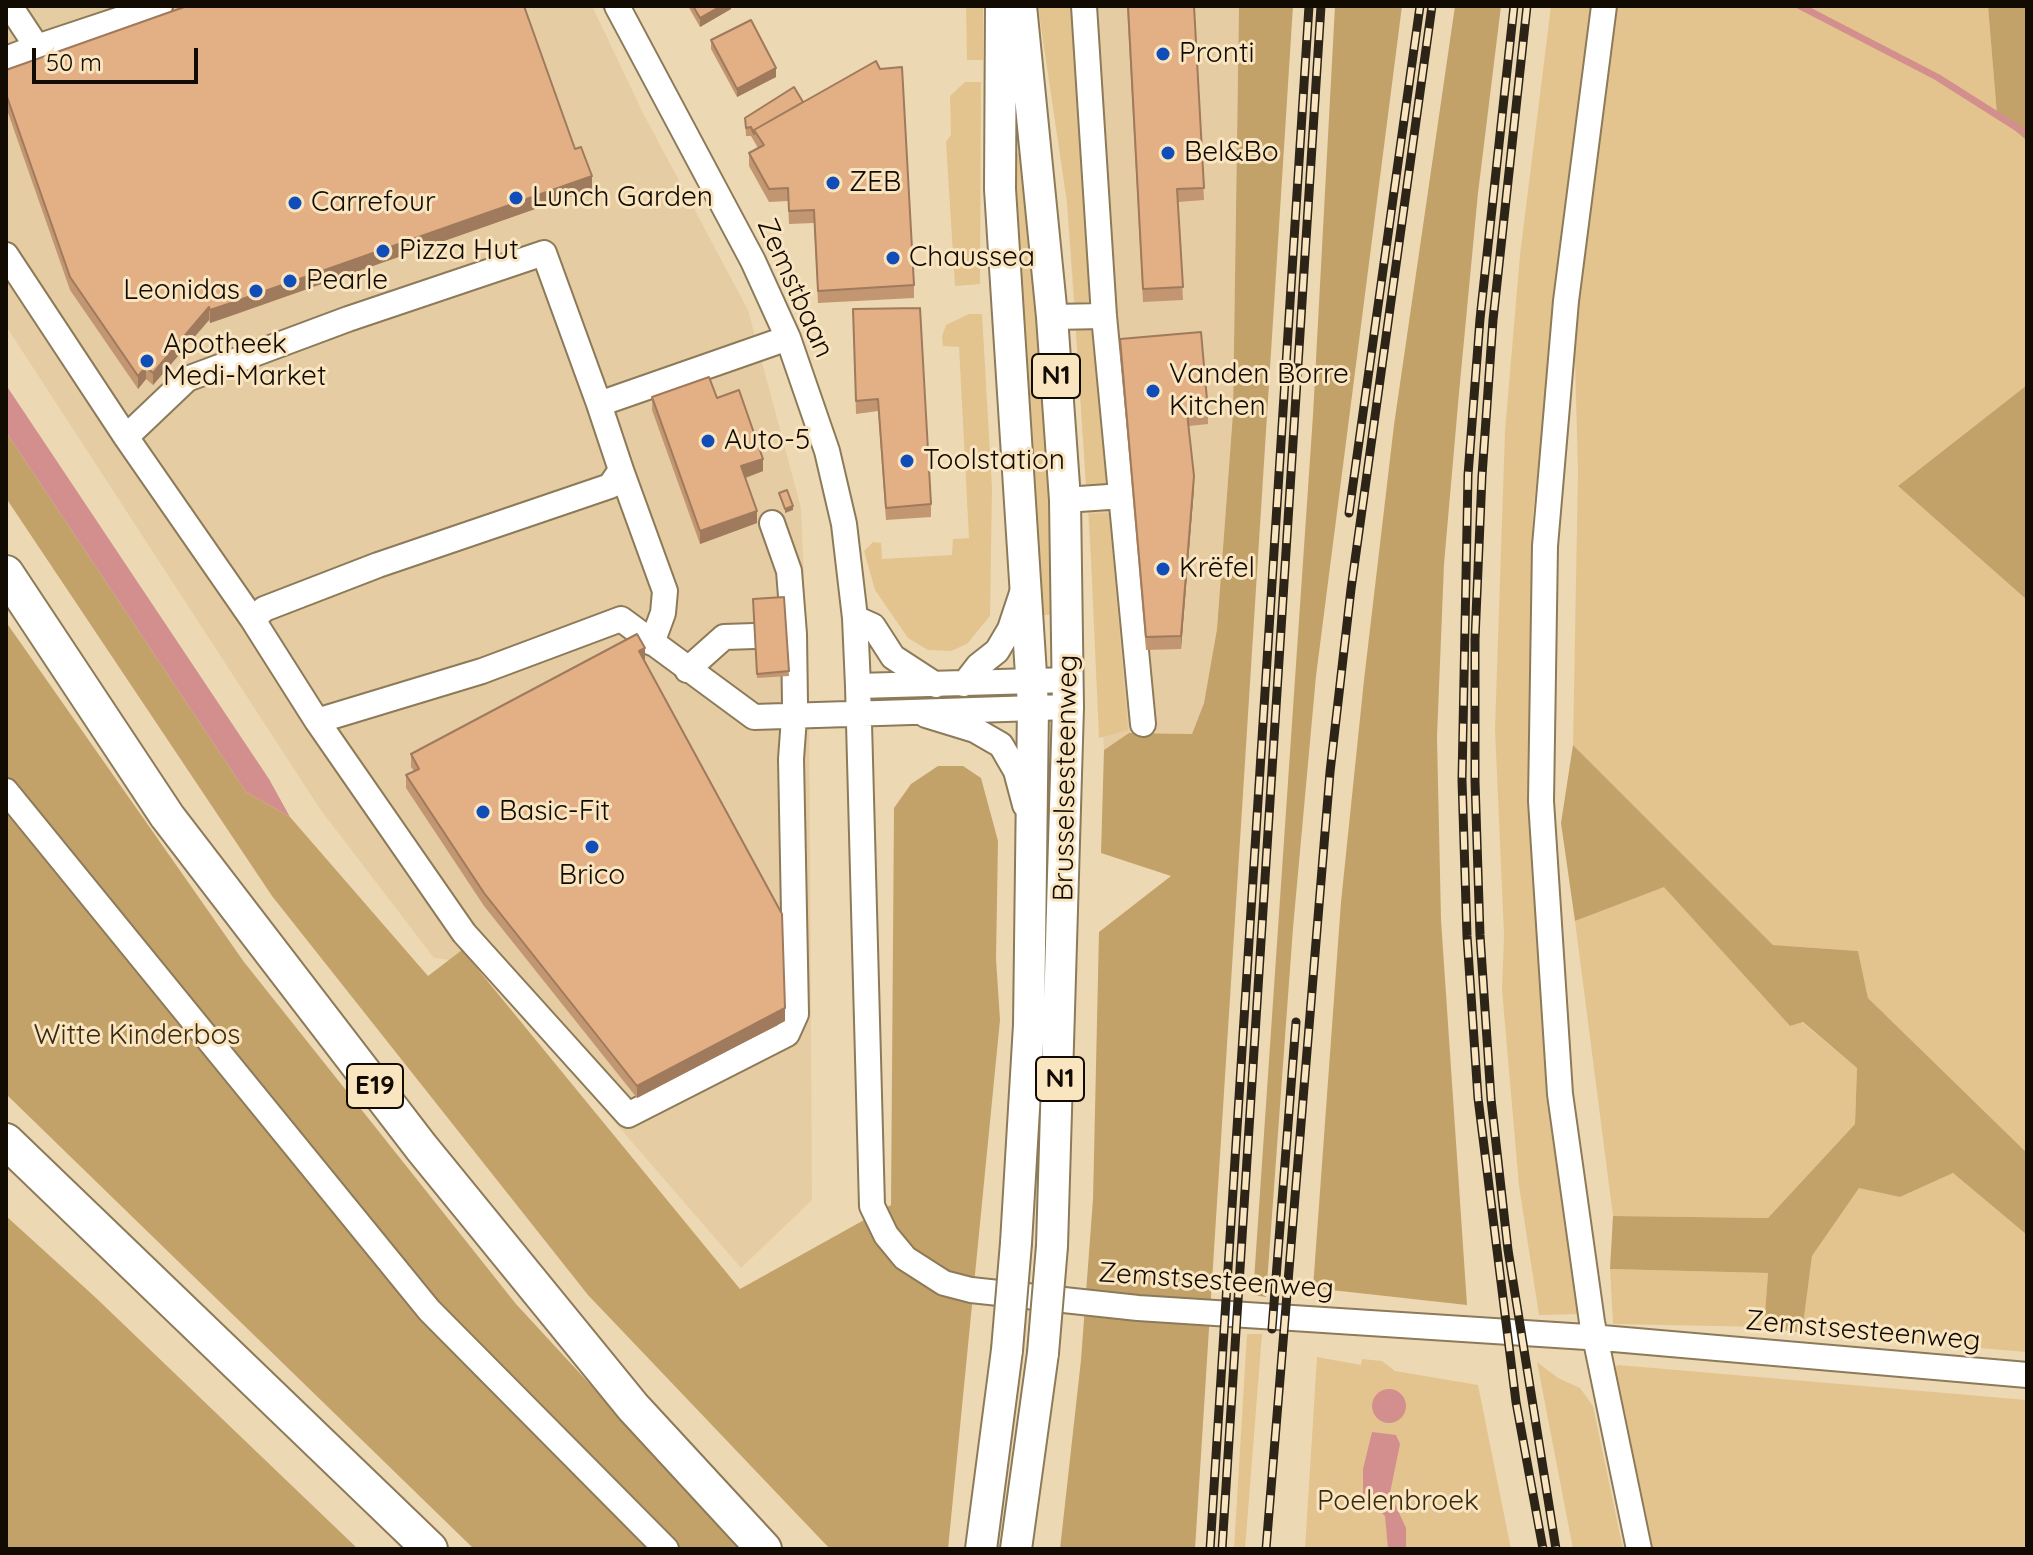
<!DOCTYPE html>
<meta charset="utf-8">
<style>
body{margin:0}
#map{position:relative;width:2033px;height:1555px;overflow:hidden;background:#edd8b4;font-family:Quicksand,sans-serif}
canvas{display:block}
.frame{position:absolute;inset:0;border:8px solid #120b02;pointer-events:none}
.scale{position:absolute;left:32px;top:48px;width:166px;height:36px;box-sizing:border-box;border:4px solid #120b02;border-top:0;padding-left:10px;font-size:24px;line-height:28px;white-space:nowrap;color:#120b02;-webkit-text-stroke:6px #fae5c1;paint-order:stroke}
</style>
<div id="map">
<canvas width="2033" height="1555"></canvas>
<div class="frame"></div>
<div class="scale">50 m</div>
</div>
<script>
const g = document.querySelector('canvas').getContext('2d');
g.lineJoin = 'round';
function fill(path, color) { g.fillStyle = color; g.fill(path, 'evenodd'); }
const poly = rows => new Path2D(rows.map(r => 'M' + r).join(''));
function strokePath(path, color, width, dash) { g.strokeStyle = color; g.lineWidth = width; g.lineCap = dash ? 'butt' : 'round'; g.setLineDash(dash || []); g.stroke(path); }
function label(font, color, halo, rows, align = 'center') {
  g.font = font + ' Quicksand,sans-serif'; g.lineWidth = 6; g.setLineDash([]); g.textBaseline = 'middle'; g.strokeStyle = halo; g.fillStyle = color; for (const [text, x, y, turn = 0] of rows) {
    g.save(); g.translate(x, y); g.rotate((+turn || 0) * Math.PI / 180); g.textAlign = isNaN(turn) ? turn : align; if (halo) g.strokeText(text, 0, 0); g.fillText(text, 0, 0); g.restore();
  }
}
fill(poly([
 [6,6,592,6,643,113,748,310,801,508,809,696,812,1200,741,1268,477,963,434,958,320,809,6,326],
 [1038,6,1239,6,1233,412,1217,629,1204,703,1192,734,1129,733,1104,750,1067,202]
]), '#e5cca3');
fill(poly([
 [966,6,983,6,983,60,967,60],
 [1038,6,1073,6,1091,296,1088,305,1075,307,1067,202],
 [1551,6,1591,6,1533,512,1530,628,1530,739,1543,1025,1581,1314,1539,1315,1519,1186,1502,990,1504,935,1495,729,1505,431,1520,255],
 [1611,6,1988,6,1997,115,2027,141,2027,385,1898,486,2027,600,2027,1153,1868,998,1858,951,1773,945,1573,745,1578,471,1573,289],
 [965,82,981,82,980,284,955,286,946,142,951,135,950,96],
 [1021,152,1038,296,1056,614,1035,616,1014,232,1015,154],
 [969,314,982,314,992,488,990,616,967,644,951,651,928,650,908,638,875,590,864,551,873,542,881,543,882,559,952,555,953,539,969,538,959,347,943,346,942,336,946,325],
 [1094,329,1106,484,1086,485,1076,331],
 [1109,513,1128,730,1099,738,1089,514],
 [1664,886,1790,1026,1802,1022,1857,1068,1855,1124,1768,1218,1613,1216,1575,921],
 [1953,1173,2027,1235,2027,1352,1802,1333,1812,1256,1859,1187,1900,1197],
 [1610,1269,1768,1273,1764,1327,1613,1324],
 [1247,1334,1262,1334,1245,1549,1234,1549],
 [1317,1357,1361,1365,1362,1359,1382,1361,1395,1371,1478,1385,1511,1549,1305,1549],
 [1537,1362,1558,1378,1580,1388,1593,1406,1623,1549,1573,1549],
 [1618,1365,2027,1400,2027,1549,1649,1549,1614,1368]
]), '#e4c48e');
fill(poly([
 [1239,6,1293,6,1195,1549,1060,1549,1081,1360,1093,1199,1099,932,1171,876,1101,853,1104,750,1129,733,1192,734,1204,703,1217,629,1233,413],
 [1335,6,1402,6,1316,676,1293,928,1266,1297,1253,1295,1313,415],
 [1455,6,1501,6,1478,193,1459,393,1444,564,1437,737,1441,920,1467,1305,1313,1288,1341,902,1364,680,1394,425],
 [1988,6,2027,6,2027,141,1997,115],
 [2027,385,2027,600,1898,486],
 [6,432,246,792,290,817,428,976,462,950,740,1289,891,1205,894,808,911,784,938,766,963,766,981,778,998,841,996,959,1000,1020,948,1549,830,1549,588,1295,272,896,6,498],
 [6,622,244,962,516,1304,742,1549,474,1549,6,1094],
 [1573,745,1773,945,1858,951,1868,998,2027,1153,2027,1235,1953,1173,1900,1197,1859,1188,1812,1256,1802,1333,1764,1327,1768,1273,1610,1269,1613,1216,1768,1218,1855,1124,1857,1068,1803,1022,1790,1026,1664,887,1575,921,1561,823],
 [6,1216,95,1297,358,1549,8,1549]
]), '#c2a269');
fill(poly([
 [6,385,269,779,290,817,246,792,6,432],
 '1372 1406a17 17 0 1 1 34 0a17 17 0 1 1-34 0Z',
 [1372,1432,1396,1435,1400,1444,1390,1493,1406,1528,1406,1549,1388,1549,1385,1516,1363,1495,1363,1469]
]), '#d38f8d');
strokePath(poly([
 [1800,6,1937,77,2027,134]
]), '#d38f8d', 7);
const minor = poly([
 [617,6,753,261,788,338,827,451,844,524,855,618,858,686,872,1206,886,1235,905,1258,944,1283,971,1290,1138,1308,1602,1338,2027,1375],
 [1084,6,1104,316,1143,724],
 [1604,6,1566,301,1545,546,1541,801,1560,1094,1592,1322,1639,1549],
 [37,47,160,6],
 [6,59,37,47,10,6],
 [6,255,126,437,253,620],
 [1052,317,1104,316],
 [788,338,599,404,621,470,610,486,378,565,264,609,253,620,317,721,482,671,621,619,754,717,1068,707],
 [126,437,187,379,348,319,544,253,599,404],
 [621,470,665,591,663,613,652,643],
 [1065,500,1123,496],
 [855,618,873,626,893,657,936,685],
 [687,670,724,637,755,636],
 [964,684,978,666,997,651,1010,629,1023,590],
 [858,686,1069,680],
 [926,715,975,730,1001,745,1016,771,1025,805],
 [317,721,464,933,628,1115,787,1034,796,1014,791,759,795,704,794,634,789,571,772,523],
 [6,791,429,1310,666,1549]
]);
const major = poly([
 [1001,6,1000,189,1033,706,1029,1025,1016,1243],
 [1021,6,1052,317,1065,500,1068,707,1052,1246],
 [981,1549,1007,1350],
 [1016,1549,1043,1353]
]);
const highway = poly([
 [6,573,167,816,421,1147,633,1407,764,1549],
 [6,1141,430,1549]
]);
strokePath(minor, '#8c7a59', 28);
strokePath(major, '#8c7a59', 34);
strokePath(highway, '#8c7a59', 38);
strokePath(minor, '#fff', 24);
strokePath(major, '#fff', 30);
strokePath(highway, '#fff', 34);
const rail = poly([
 [1514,6,1480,319,1468,475,1462,780,1467,936,1478,1098,1516,1402,1543,1549],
 [1527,6,1493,320,1482,476,1475,639,1475,781,1480,935,1491,1099,1508,1250,1556,1549],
 [1349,513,1420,6],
 [1272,1329,1296,1022],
 [1210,1549,1309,6],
 [1222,1549,1321,6],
 [1266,1549,1330,772,1351,589,1432,6]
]);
strokePath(rail, '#2d2418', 9);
strokePath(rail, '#fae5c1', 6, [18]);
const majorBridge = poly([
 [1007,1350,1016,1243],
 [1043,1353,1052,1246]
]);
strokePath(majorBridge, '#8c7a59', 34, []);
strokePath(majorBridge, '#fff', 30);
fill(poly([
 [688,6,731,6,731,9,700,27],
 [1127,6,1194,6,1204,200,1178,202,1183,300,1143,302],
 [711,40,776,77,737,97,711,49],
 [6,70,575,149,592,189,231,316,210,323,209,320,153,385,146,379,138,389,70,290,6,107],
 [745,118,914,285,914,298,818,303,814,223,789,224,788,201,769,202,749,166,749,153,758,148,751,136,746,136],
 [853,309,931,504,931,517,886,520,878,411,856,414],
 [1120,339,1208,411,1208,424,1189,426,1194,488,1181,649,1146,650,1120,352],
 [652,397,717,398,763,471,746,478,757,523,700,544,652,410],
 [784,597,789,676,757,678,753,599],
 [644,661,785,1021,637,1098,484,906,406,788,406,775,414,771,411,767,411,754]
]), '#c39672');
fill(poly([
 [721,6,731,6,731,9,700,27,700,18],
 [776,68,776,77,737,97,737,89],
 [592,176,592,189,210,323,210,310],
 [209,307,209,320,153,385,153,373],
 [146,367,146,379,138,389,138,376],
 [763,459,763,471,741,479,741,466],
 [1194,476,1194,488,1181,649,1181,636],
 [793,506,793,510,785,513,785,509],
 [757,511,757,523,700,544,700,531],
 [645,648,645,661,639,664,639,651],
 [785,1008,785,1021,637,1098,637,1086]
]), '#9f7a5c');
const building = poly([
 [187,6,524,6,575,149,581,147,592,176,231,303,210,310,209,307,153,373,146,367,138,376,70,277,6,94,6,70,187,6],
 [693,6,721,6,700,18,693,6],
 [1128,6,1194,6,1204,188,1177,189,1183,287,1143,289,1128,6],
 [751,20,776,68,737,89,711,40,751,20],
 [876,61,880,69,902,67,914,285,818,291,814,210,789,211,788,188,769,189,749,153,764,145,754,130,876,61],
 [794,87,803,102,754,130,754,134,751,127,746,128,745,118,794,87],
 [920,308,931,504,886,508,878,399,856,401,853,309,920,308],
 [1201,332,1208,411,1187,413,1194,476,1181,636,1146,637,1120,339,1201,332],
 [709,377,717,398,739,390,763,459,741,466,757,511,700,531,652,397,709,377],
 [787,490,793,506,785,509,779,493,787,490],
 [784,597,789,671,757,674,753,599,784,597],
 [637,634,645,648,639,651,782,914,785,1008,637,1086,484,893,406,775,419,769,411,754,637,634]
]);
fill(building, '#e3af84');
strokePath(building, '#9f7a5c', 2);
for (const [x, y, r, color] of [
 [1163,54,8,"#104db8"],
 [1168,153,8,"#104db8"],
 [833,183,8,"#104db8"],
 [516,198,8,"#104db8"],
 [295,203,8,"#104db8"],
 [383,251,8,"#104db8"],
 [893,258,8,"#104db8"],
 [290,281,8,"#104db8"],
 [256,291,8,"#104db8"],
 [147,361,8,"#104db8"],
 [1153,391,8,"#104db8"],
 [708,441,8,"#104db8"],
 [907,461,8,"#104db8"],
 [1163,569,8,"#104db8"],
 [483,812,8,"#104db8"],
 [592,847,8,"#104db8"]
]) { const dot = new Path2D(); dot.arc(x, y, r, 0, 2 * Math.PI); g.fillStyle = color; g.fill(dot); strokePath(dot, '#fae5c1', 3); }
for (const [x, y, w] of [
 [1056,376,48],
 [1060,1079,48],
 [375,1086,56]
]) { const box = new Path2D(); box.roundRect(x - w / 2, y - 22, w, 44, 6); g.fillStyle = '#fae5c1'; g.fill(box); strokePath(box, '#120b02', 2); }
label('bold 26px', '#120b02', null, [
 ["N1",1056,376],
 ["N1",1060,1079],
 ["E19",375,1086]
]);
label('28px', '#120b02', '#fae5c1', [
 ["Pronti",1179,54],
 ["Bel&Bo",1184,153],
 ["ZEB",849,183],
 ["Lunch Garden",532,198],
 ["Carrefour",311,203],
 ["Pizza Hut",399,251],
 ["Chaussea",909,258],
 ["Pearle",306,281],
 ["Leonidas",240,291,"right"],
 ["Apotheek",163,345],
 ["Medi-Market",163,377],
 ["Vanden Borre",1169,375],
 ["Kitchen",1169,407],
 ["Auto-5",724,441],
 ["Toolstation",923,461],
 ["Krëfel",1179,569],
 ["Basic-Fit",499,812],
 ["Brico",592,876,"center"]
], 'left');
label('28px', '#120b02', '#fae5c1', [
 ["Zemstbaan",795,288,66],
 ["Brusselsesteenweg",1066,778,-89],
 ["Zemstsesteenweg",1216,1281,4],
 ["Zemstsesteenweg",1863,1331,5]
]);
label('28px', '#392b11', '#fae5c1', [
 ["Witte Kinderbos",137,1036],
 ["Poelenbroek",1398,1502]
]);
</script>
